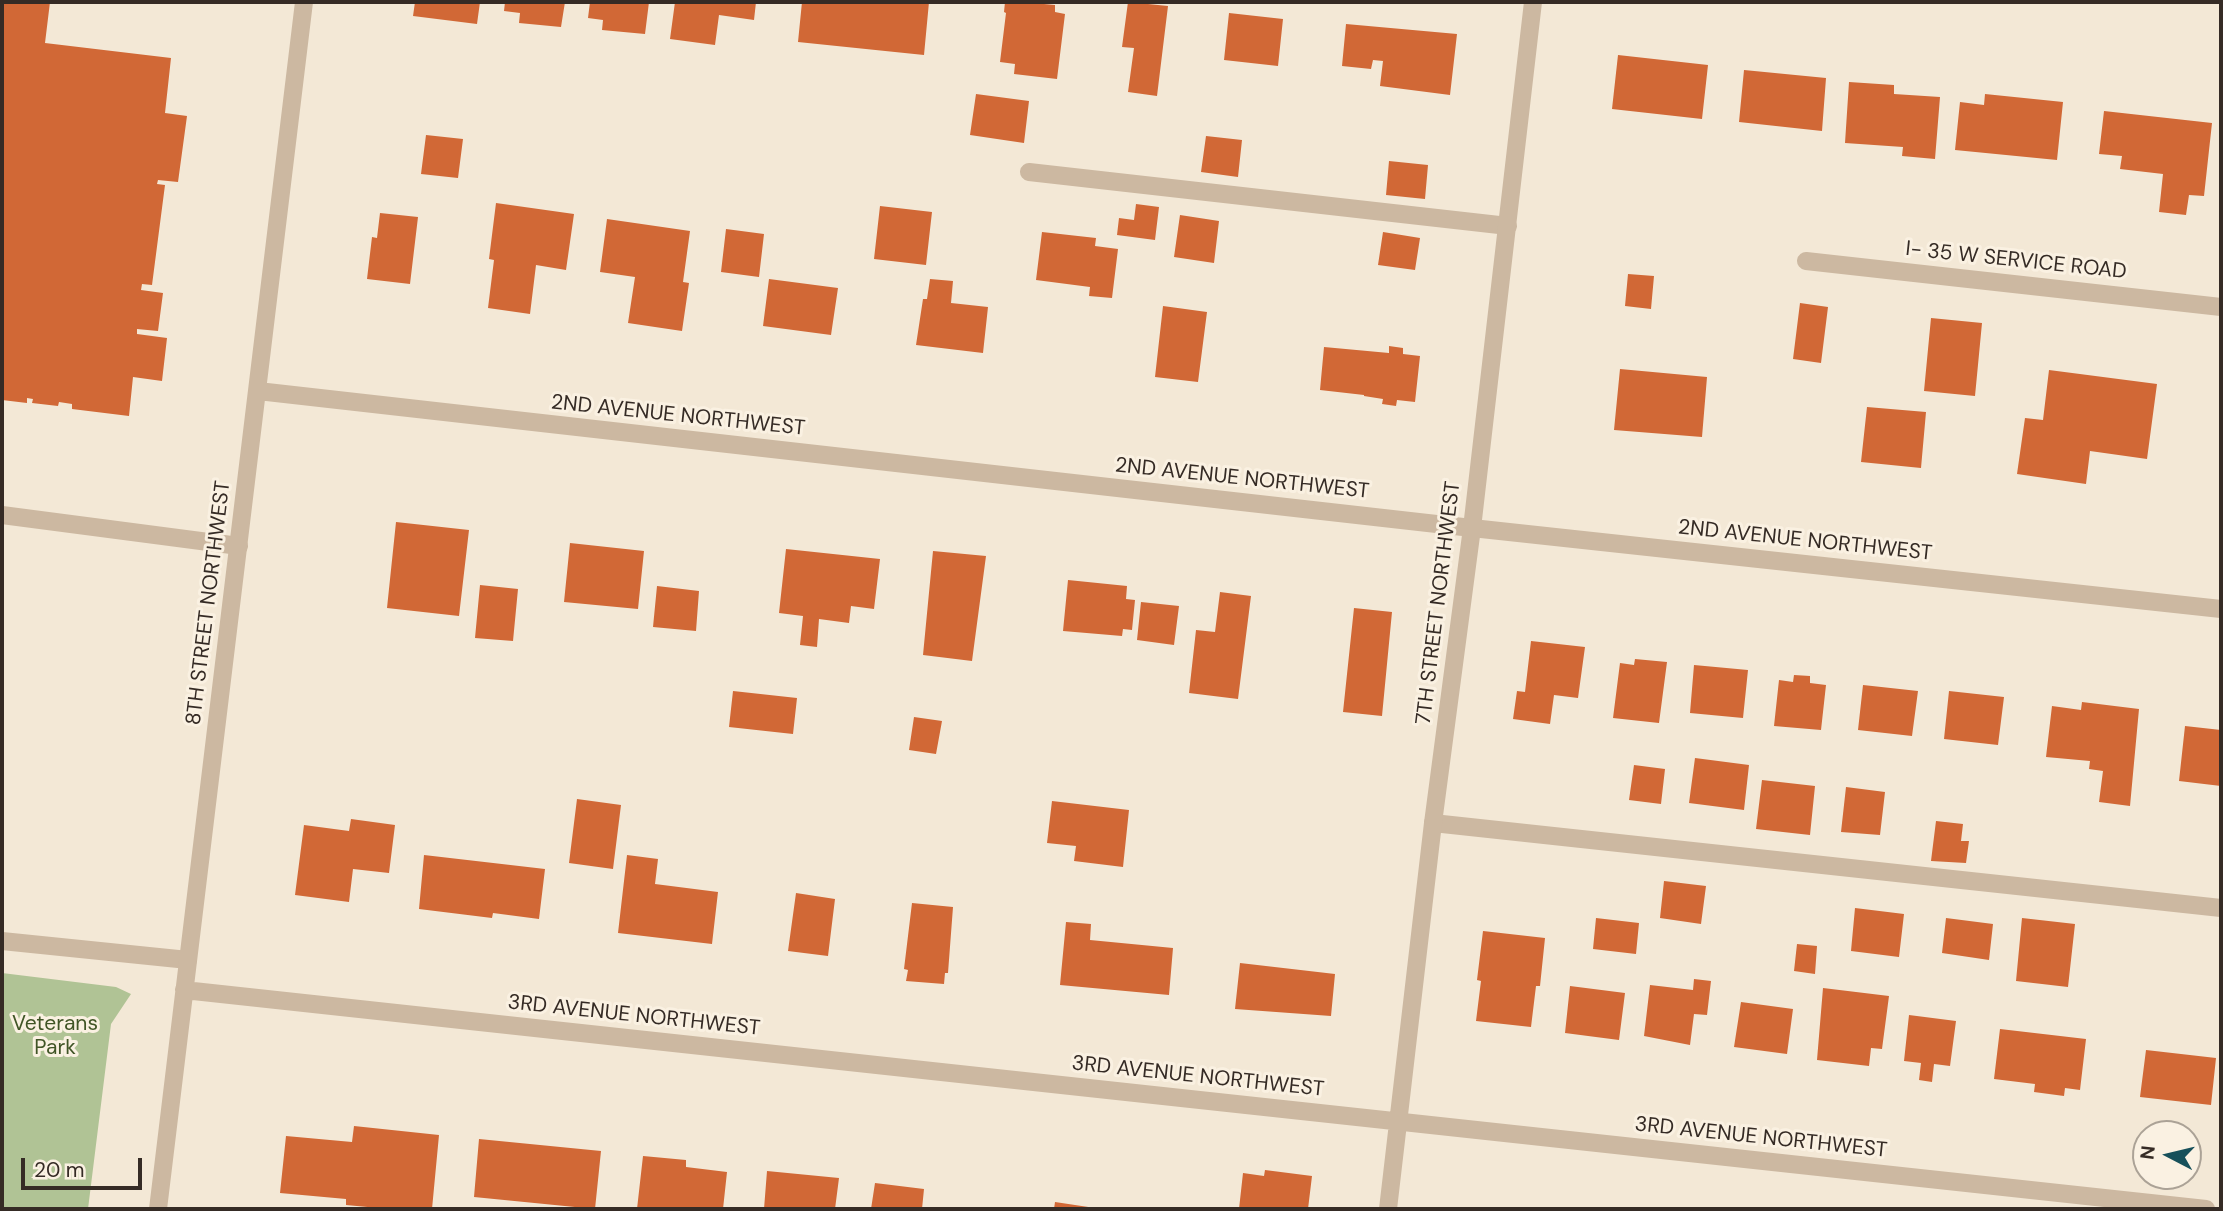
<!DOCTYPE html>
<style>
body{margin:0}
#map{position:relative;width:2223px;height:1211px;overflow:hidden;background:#f3e8d6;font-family:"DM Sans",sans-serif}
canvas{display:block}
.frame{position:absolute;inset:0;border:4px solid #352b25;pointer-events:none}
.north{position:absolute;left:2132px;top:1120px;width:70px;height:70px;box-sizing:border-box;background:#faf1e2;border:2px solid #aba296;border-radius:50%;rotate:277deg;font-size:19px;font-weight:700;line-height:28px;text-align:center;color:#352b25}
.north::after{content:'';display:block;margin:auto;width:24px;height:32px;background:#17505a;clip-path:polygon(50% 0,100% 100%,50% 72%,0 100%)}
.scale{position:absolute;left:21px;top:1158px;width:121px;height:32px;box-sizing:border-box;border:4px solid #352b25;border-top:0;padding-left:9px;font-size:21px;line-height:24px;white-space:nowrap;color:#352b25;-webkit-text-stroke:5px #faf1e2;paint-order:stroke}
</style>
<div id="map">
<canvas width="2223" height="1211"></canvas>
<div class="frame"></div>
<div class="north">N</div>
<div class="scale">20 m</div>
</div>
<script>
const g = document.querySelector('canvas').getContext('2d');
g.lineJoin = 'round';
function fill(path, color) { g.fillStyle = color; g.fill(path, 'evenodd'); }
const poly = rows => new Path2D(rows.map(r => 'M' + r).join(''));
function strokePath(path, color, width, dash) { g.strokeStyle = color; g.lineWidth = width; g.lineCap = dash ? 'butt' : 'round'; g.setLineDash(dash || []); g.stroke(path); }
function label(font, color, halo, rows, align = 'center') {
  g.font = font + ' "DM Sans",sans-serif'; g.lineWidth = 6; g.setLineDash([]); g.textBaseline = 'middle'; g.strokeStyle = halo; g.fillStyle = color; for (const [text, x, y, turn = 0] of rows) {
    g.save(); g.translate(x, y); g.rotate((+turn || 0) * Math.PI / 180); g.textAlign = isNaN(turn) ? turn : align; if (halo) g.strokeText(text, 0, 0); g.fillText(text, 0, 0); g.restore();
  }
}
fill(poly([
 [2,973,116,987,131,994,111,1024,88,1209,2,1209]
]), '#b0c395');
fill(poly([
 [2,2,50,2,45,43,171,58,165,113,187,116,178,182,158,180,157,184,165,185,152,285,142,284,141,290,163,293,158,331,137,329,137,334,167,338,162,381,133,377,129,416,72,409,72,404,59,402,58,406,32,403,33,399,27,398,27,403,2,400],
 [415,2,480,2,477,24,413,16],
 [505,2,565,2,561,27,519,23,520,13,504,11],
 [590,2,649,2,645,34,602,30,603,20,588,18],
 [675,2,756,2,754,20,719,15,715,45,670,39],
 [802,2,929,2,924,55,798,42],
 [1005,2,1044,2,1044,4,1055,5,1055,12,1065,14,1057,79,1014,74,1015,64,1000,62,1006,13,1004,12],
 [1128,2,1168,6,1157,96,1128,92,1134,48,1122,47],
 [1229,13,1283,19,1278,66,1224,60],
 [1346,24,1457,34,1450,95,1380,86,1383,61,1373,60,1371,69,1342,66],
 [1618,55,1708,65,1702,119,1612,109],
 [1744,70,1826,78,1822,131,1739,122],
 [1849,82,1894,85,1894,94,1940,97,1935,159,1902,156,1903,147,1845,143],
 [976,94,1029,101,1024,143,970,135],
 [1985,94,2063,102,2057,160,1955,150,1960,102,1984,105],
 [2104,111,2212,123,2204,196,2189,195,2186,215,2159,212,2163,174,2120,169,2122,156,2099,154],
 [426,135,463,139,458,178,421,174],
 [1206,136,1242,140,1238,177,1201,172],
 [1389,161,1428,165,1425,199,1386,195],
 [496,203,574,214,566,270,536,265,530,314,488,308,494,260,489,259],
 [1136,204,1159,207,1155,240,1117,235,1119,218,1134,220],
 [880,206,932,212,926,265,874,259],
 [380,213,418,217,410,284,367,279,372,237,377,238],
 [1180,215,1219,221,1214,263,1174,257],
 [607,219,690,231,683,282,689,283,682,331,628,323,635,277,600,272],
 [726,229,764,234,759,277,721,272],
 [1042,232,1096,238,1095,246,1118,249,1112,298,1089,296,1090,287,1036,280],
 [1383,232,1420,238,1415,270,1378,265],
 [1628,274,1654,276,1651,309,1625,306],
 [769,279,838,288,831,335,763,326],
 [930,279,953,281,951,303,988,307,983,353,916,345,923,299,927,299],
 [1800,303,1828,307,1821,363,1793,359],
 [1163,306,1207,312,1198,382,1155,377],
 [1931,318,1982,323,1975,396,1924,391],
 [1389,346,1403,348,1403,354,1420,356,1415,402,1397,400,1396,406,1382,404,1383,399,1364,396,1364,395,1320,390,1324,347,1389,353],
 [1620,369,1707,377,1702,437,1614,430],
 [2049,370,2157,384,2147,459,2090,451,2086,484,2017,474,2025,418,2043,420],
 [1867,407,1926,412,1921,468,1861,462],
 [396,522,469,530,459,616,387,608],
 [570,543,644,551,638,609,564,602],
 [786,549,880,559,874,609,851,606,849,623,819,619,817,647,800,645,803,616,779,613],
 [933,551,986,556,972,661,923,655],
 [1068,580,1127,586,1126,599,1135,600,1132,630,1123,629,1122,636,1063,631],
 [480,585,518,589,513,641,475,638],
 [657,586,699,591,696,631,653,627],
 [1220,592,1251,596,1238,699,1189,693,1196,630,1215,632],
 [1141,602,1179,606,1174,645,1137,640],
 [1354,608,1392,612,1382,716,1343,712],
 [1531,641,1585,647,1578,698,1554,695,1550,724,1513,719,1517,691,1525,692],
 [1635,659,1667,662,1659,723,1613,718,1620,663,1634,665],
 [1694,665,1748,670,1743,718,1690,713],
 [1794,675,1810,676,1810,683,1826,685,1821,730,1774,726,1779,680,1793,682],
 [1863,685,1918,691,1912,736,1858,730],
 [733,691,797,698,793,734,729,727],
 [1949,691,2004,697,1998,745,1944,739],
 [2082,702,2139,709,2130,806,2099,802,2103,771,2089,769,2090,761,2046,757,2052,706,2081,710],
 [914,717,942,721,936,754,909,750],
 [2185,726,2221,730,2221,786,2179,781],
 [1695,758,1749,765,1744,810,1689,803],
 [1634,765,1665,769,1661,804,1629,800],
 [1762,780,1815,786,1810,835,1756,829],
 [1846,787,1885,792,1880,835,1841,832],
 [577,799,621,805,613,869,569,863],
 [1052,801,1129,810,1123,867,1074,861,1076,846,1047,843],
 [351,819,395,825,389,873,353,869,349,902,295,895,304,825,349,831],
 [1936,821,1963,824,1961,841,1969,841,1966,863,1931,861],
 [424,855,545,869,539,919,493,913,492,918,419,909],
 [627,855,658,859,655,884,718,892,712,944,618,933],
 [1664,881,1706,886,1701,924,1660,918],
 [796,893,835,899,828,956,788,951],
 [912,903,953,907,948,973,945,973,944,984,906,981,908,970,904,969],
 [1855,908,1904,914,1899,957,1851,951],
 [1596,918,1639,923,1636,954,1593,949],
 [1946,918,1993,924,1989,960,1942,953],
 [2022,918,2075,924,2068,987,2016,981],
 [1066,922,1091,924,1090,940,1173,948,1169,995,1060,985],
 [1483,931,1545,938,1540,986,1536,986,1531,1027,1476,1021,1481,981,1477,980],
 [1797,944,1817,946,1815,974,1794,971],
 [1240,963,1335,974,1331,1016,1235,1009],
 [1694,979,1711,981,1707,1015,1694,1014,1690,1045,1644,1036,1650,985,1693,990],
 [1570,986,1625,993,1619,1040,1565,1033],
 [1823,988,1889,996,1882,1049,1871,1048,1869,1066,1817,1060],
 [1741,1002,1793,1009,1787,1054,1734,1047],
 [1909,1015,1956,1021,1950,1066,1934,1064,1932,1082,1919,1080,1921,1063,1904,1061],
 [2000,1029,2086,1039,2080,1090,2065,1088,2064,1096,2034,1092,2035,1084,1994,1079],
 [2146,1050,2216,1058,2211,1105,2140,1097],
 [354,1126,439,1135,432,1209,389,1209,346,1205,346,1199,280,1193,286,1136,352,1142],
 [479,1139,601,1151,595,1209,474,1197],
 [643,1156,686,1160,686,1167,727,1172,723,1209,637,1209],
 [1265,1170,1312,1176,1308,1209,1239,1209,1243,1173,1264,1176],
 [767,1171,839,1178,835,1209,764,1209],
 [875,1183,924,1189,922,1209,871,1209],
 [1055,1202,1095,1208,1095,1209,1054,1209]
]), '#d16836');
strokePath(poly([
 [1029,172,1508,226],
 [1806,261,2221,307],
 [2,515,239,546],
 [1433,823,2221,908],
 [2,941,188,960]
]), '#ccb8a1', 18);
strokePath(poly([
 [258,391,1472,528,2221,609],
 [184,990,2206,1209],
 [158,1209,304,2],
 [1388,1209,1433,823,1472,528,1533,2]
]), '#ccb8a1', 18);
label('21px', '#352b25', '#faf1e2', [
 ["I- 35 W SERVICE ROAD",2016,261,6],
 ["2ND AVENUE NORTHWEST",678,416,6],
 ["2ND AVENUE NORTHWEST",1242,479,6],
 ["2ND AVENUE NORTHWEST",1805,541,6],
 ["8TH STREET NORTHWEST",209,603,-83],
 ["7TH STREET NORTHWEST",1439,603,-83],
 ["3RD AVENUE NORTHWEST",634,1016,6],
 ["3RD AVENUE NORTHWEST",1198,1077,6],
 ["3RD AVENUE NORTHWEST",1761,1138,6]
]);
label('21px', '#405526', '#faf1e2', [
 ["Veterans",55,1024],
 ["Park",55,1048]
]);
</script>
